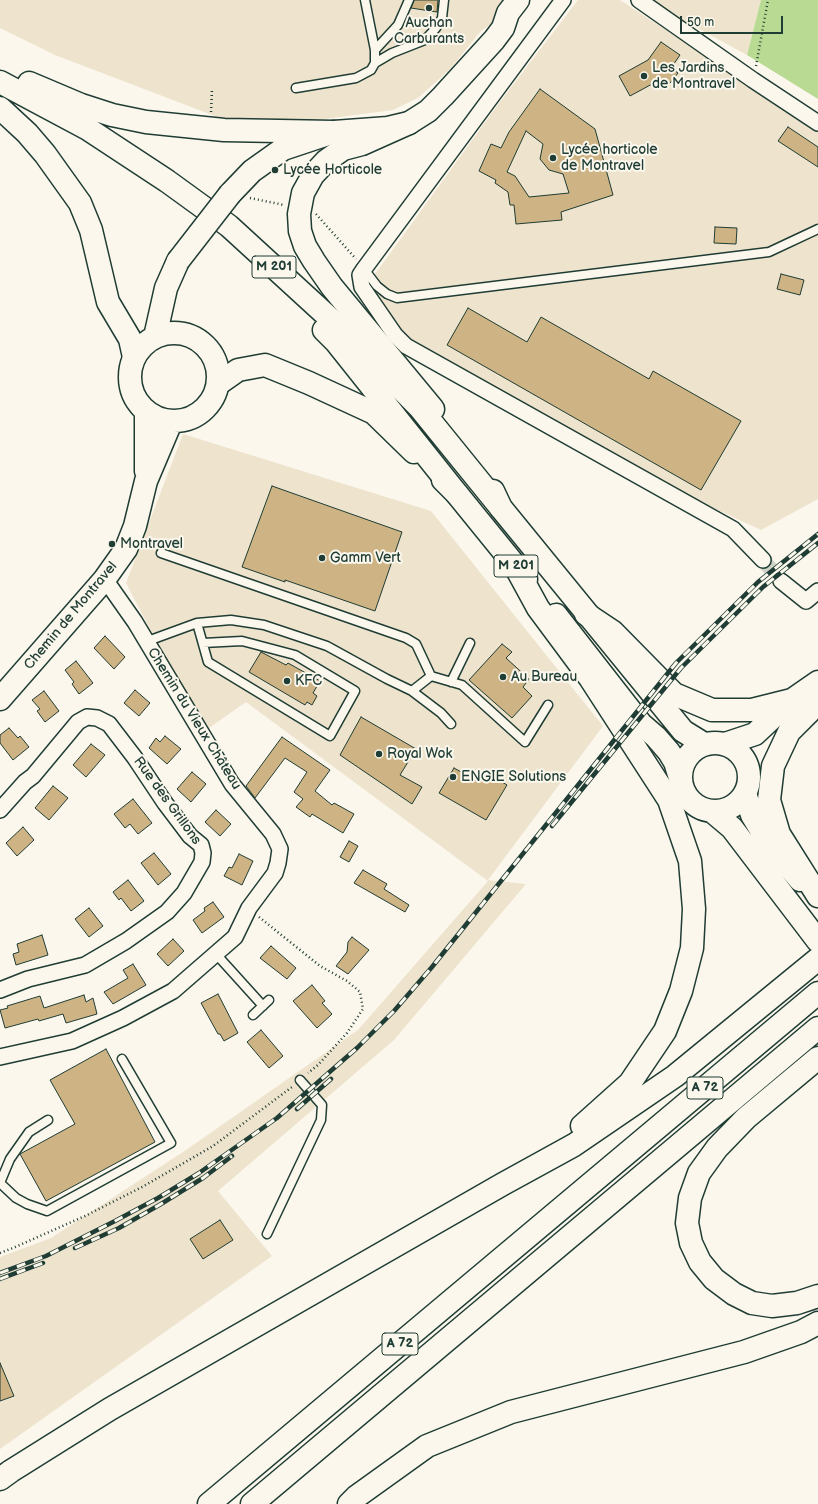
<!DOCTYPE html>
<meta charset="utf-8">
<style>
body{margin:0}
#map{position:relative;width:818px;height:1504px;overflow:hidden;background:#fbf7ec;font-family:"Balsamiq Sans",sans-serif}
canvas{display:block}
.scale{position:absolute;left:680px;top:16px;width:103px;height:18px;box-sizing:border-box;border:2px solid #1f3d34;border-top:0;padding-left:5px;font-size:12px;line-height:14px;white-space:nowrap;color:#1f3d34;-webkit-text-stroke:3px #fbf7ec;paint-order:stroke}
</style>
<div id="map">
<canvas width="818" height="1504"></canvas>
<div class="scale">50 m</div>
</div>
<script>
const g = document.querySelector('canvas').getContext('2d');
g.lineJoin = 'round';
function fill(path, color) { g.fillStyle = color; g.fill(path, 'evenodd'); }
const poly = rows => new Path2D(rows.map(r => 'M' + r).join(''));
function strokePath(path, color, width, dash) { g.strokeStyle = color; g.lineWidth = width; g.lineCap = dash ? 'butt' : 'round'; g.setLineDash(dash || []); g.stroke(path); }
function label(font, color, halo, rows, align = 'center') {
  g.font = font + ' "Balsamiq Sans",sans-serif'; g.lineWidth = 4; g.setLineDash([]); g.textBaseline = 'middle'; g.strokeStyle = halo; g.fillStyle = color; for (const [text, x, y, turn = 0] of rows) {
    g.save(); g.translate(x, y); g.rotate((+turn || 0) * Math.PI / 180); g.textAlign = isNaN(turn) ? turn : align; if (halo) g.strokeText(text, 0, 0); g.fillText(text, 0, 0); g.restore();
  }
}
fill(poly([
 [0,0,525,0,481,31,450,69,418,98,393,110,302,122,220,118,55,55,0,28],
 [578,0,620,0,818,129,818,499,761,530,688,496,397,331,367,282,378,270,499,103],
 [648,0,761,0,747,55,660,8],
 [183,434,431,511,603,726,488,880,526,884,394,1040,218,1191,272,1256,0,1449,0,1257,51,1238,186,1150,358,1030,488,881,246,702,209,728,162,653,126,583]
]), '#eee3cd');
fill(poly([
 [761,0,818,0,818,99,747,55]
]), '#b9da93');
const building = poly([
 [414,0,438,0,437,12,411,8,414,0],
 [661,42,680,55,671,68,678,73,670,83,658,89,654,83,630,96,619,76,648,60,661,42],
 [540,89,595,129,613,195,561,212,562,220,516,224,514,205,510,205,508,192,495,183,496,180,479,171,491,144,501,148,509,132,540,89],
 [526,131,543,144,540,159,549,170,563,174,569,193,529,197,515,176,507,172,526,131],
 [788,127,818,147,818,167,778,141,788,127],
 [715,227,737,228,736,244,714,243,715,227],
 [781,274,804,280,800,295,777,289,781,274],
 [468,308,527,342,541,317,649,379,653,371,741,421,701,490,447,345,468,308],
 [272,486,402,532,375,611,285,580,285,582,242,567,272,486],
 [105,636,125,657,114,669,94,648,105,636],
 [502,644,512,652,506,658,529,679,523,687,532,696,512,718,469,680,502,644],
 [261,652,286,665,288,663,320,681,313,693,317,696,312,705,307,702,305,705,249,672,261,652],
 [76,661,93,683,79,694,72,684,74,682,65,670,76,661],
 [135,690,150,703,139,716,124,703,135,690],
 [44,691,59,711,45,722,37,711,40,709,32,700,44,691],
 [361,717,416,749,400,775,422,787,412,804,340,755,361,717],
 [9,728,18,738,20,736,29,747,13,760,0,743,0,735,9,728],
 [165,736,181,749,167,764,149,748,156,738,160,742,165,736],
 [282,737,330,770,315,791,332,805,334,803,354,814,343,833,312,814,310,817,296,807,303,799,294,792,307,772,285,758,255,798,246,786,282,737],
 [91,744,105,755,86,777,73,765,91,744],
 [454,768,477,781,484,771,507,785,486,820,439,793,454,768],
 [192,772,206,784,191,802,177,789,192,772],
 [53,786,68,798,49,820,35,808,53,786],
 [133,799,152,823,138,834,130,824,125,828,114,814,133,799],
 [216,810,231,824,220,836,205,822,216,810],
 [23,827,34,840,17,856,6,843,23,827],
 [349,841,358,846,349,862,340,857,349,841],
 [154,853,171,874,158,885,141,863,154,853],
 [239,854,253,861,242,885,224,876,229,867,232,868,239,854],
 [363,870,387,884,384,889,409,905,405,912,354,883,363,870],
 [128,880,144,901,131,911,121,898,119,900,113,892,128,880],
 [213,902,224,917,202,933,193,920,205,911,204,908,213,902],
 [89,908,103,926,89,937,75,919,89,908],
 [42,935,48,955,16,965,13,954,19,952,17,944,42,935],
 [352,937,369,950,348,974,336,966,347,952,348,942,352,937],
 [173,939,184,951,168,966,157,954,173,939],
 [271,946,296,968,287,979,260,958,271,946],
 [133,964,146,985,113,1004,104,992,128,978,123,970,133,964],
 [312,985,325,1001,322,1003,332,1014,317,1028,293,1001,312,985],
 [218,994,238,1033,224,1041,220,1034,218,1034,201,1003,218,994],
 [84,995,86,1002,93,998,97,1014,66,1023,63,1014,39,1021,38,1019,5,1028,0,1010,8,1008,7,1006,40,996,44,1008,84,995],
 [261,1030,283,1056,269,1068,247,1042,261,1030],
 [106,1049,155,1142,46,1201,20,1154,75,1124,50,1080,106,1049],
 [220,1220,233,1240,203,1259,190,1239,220,1220],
 [0,1363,14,1396,0,1401,0,1363]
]);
fill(building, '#ceb384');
strokePath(building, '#1f3d34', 1);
strokePath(poly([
 [763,560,781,581]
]), '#cfd2c7', 15, [15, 8]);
const lane = poly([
 [375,50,398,25,409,0],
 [375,63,392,53,425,40,436,28,442,18,444,0],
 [296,88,356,78,371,70,375,63,375,50,365,0],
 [364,269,377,286,387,294,397,298,769,252,818,229],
 [197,623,208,662,330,736,355,691,295,655,242,641,203,643],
 [145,642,197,623,231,620,264,625,327,646,387,679,412,691,431,676,416,644,406,638,161,553],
 [431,676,462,685,525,742,548,705],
 [451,682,470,643],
 [412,691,441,713,451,724],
 [216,954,263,1006],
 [253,1015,269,1000],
 [0,1183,16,1198,27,1204,47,1211,171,1143,122,1059],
 [0,1183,10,1159,29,1132,48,1120],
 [267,1234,321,1120,322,1105,300,1080]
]);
const street = poly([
 [563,0,364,269,360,275,362,287,395,335,406,346,733,529,763,560],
 [639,0,753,80,818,123],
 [781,581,806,601,818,591],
 [0,810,25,782,33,776,78,722,87,717,97,718,109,724,135,758,165,803,190,836,201,845,203,853,202,862,184,893,167,912,126,941,85,965,28,979,0,990],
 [0,1057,72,1041,123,1018,173,991,235,937,249,908,275,873,278,863,280,849,273,834,232,784,135,622,109,585,104,580]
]);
const secondary = poly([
 [230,194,252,171,283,149,334,132,388,128,409,123,428,111,443,96,494,40,503,28,508,13,518,0],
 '130 377a44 44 0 1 1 88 0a44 44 0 1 1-88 0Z',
 [155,337,166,288,178,261],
 [146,412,146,471],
 [0,699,104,580,126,549,135,526,146,481,171,422]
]);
const primary = poly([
 [409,123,362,144,343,149,326,161,313,175,303,193,299,214,300,231,305,246,314,261,332,287,433,409],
 [218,384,238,370,265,365,309,383,374,413,414,452],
 [443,480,457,494,526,579],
 [493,491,501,508,683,731,704,744],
 [556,615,641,724,656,737,669,752,675,762,680,778],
 '681 777a34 34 0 1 1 68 0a34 34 0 1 1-68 0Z',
 [745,793,752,815,769,843,800,880],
 [713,812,732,828,818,941]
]);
const highway = poly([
 [0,82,88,129,167,181,229,226,348,335,420,408,501,508],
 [29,83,81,105,112,115,146,122,224,130,334,132],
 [0,108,27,133,45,154,80,203,91,230,108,302,130,339,134,357],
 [324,330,336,342,457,494],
 [514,564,538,608,590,678,669,800,690,861,694,909,692,948,681,991,665,1031,630,1083,582,1126],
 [586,614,613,632,674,694,712,710,752,710,792,700,818,682],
 [818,706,812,709,789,732,773,766,769,800,779,834,818,896],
 [725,744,755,734,789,702],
 [818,1058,746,1118,717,1148,699,1173,690,1198,687,1223,691,1243,700,1262,714,1279,734,1294,752,1303,772,1306,797,1303,818,1296],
 [0,1479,11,1471,110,1409,503,1184,574,1145,675,1076,818,959],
 [209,1504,818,993],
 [252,1504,818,1028],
 [349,1504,356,1497,427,1446,511,1412,744,1352,801,1332,818,1323]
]);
strokePath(lane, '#1f3d34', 11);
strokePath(street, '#1f3d34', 18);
strokePath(secondary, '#1f3d34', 25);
strokePath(primary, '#1f3d34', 25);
strokePath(highway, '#1f3d34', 25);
strokePath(poly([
 [756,66,768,0],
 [211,112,212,90],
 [250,198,284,205],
 [316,214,356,259],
 [259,917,320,966,347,981,360,992,363,1009,347,1033,318,1065,308,1073],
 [0,1253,13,1248,85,1216,144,1186,213,1146,292,1087]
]), '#1f3d34', 2.5, [1, 3]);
strokePath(lane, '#fbf7ec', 8);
strokePath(street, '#fbf7ec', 15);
strokePath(secondary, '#fbf7ec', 22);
strokePath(primary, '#fbf7ec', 22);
strokePath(highway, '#fbf7ec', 22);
const rail = poly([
 [552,826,681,668,763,587,818,543],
 [297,1109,331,1079],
 [75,1248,119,1228,161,1204,203,1178,232,1156],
 [0,1273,46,1256,115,1221,158,1198,199,1173,277,1118,357,1048,394,1011,432,967,676,663,758,582,818,534],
 [0,1279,43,1263]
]);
strokePath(rail, '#1f3d34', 4.5);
strokePath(rail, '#fbf7ec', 3, [9]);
const secondaryBridge = poly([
 [178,261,230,194]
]);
strokePath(secondaryBridge, '#1f3d34', 25, []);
strokePath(secondaryBridge, '#fbf7ec', 22);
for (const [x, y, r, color] of [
 [429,8,4,"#1f3d34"],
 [644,76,4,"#1f3d34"],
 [553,158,4,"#1f3d34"],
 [275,170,4,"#1f3d34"],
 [112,544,4,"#1f3d34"],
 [322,558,4,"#1f3d34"],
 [503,677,4,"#1f3d34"],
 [287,681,4,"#1f3d34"],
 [379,754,4,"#1f3d34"],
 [453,777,4,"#1f3d34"]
]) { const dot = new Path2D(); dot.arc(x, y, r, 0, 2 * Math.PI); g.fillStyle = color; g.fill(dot); strokePath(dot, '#fbf7ec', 1.5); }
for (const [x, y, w] of [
 [274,267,44],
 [516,566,44],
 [705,1088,36],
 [400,1344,36]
]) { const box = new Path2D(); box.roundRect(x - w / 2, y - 11, w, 22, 3); g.fillStyle = '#fbf7ec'; g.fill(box); strokePath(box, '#1f3d34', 1); }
label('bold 13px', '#1f3d34', null, [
 ["M 201",274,267],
 ["M 201",516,566],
 ["A 72",705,1088],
 ["A 72",400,1344]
]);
label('14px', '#1f3d34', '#fbf7ec', [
 ["Auchan",429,23,"center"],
 ["Carburants",429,39,"center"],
 ["Les Jardins",652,68],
 ["de Montravel",652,84],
 ["Lycée horticole",561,150],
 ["de Montravel",561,166],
 ["Lycée Horticole",283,170],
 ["Montravel",120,544],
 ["Gamm Vert",330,558],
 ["Au Bureau",511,677],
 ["KFC",295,681],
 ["Royal Wok",387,754],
 ["ENGIE Solutions",461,777]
], 'left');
label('14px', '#1f3d34', '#fbf7ec', [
 ["Chemin de Montravel",71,616,-50],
 ["Chemin du Vieux Château",194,719,58],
 ["Rue des Grillons",167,801,54]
]);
</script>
